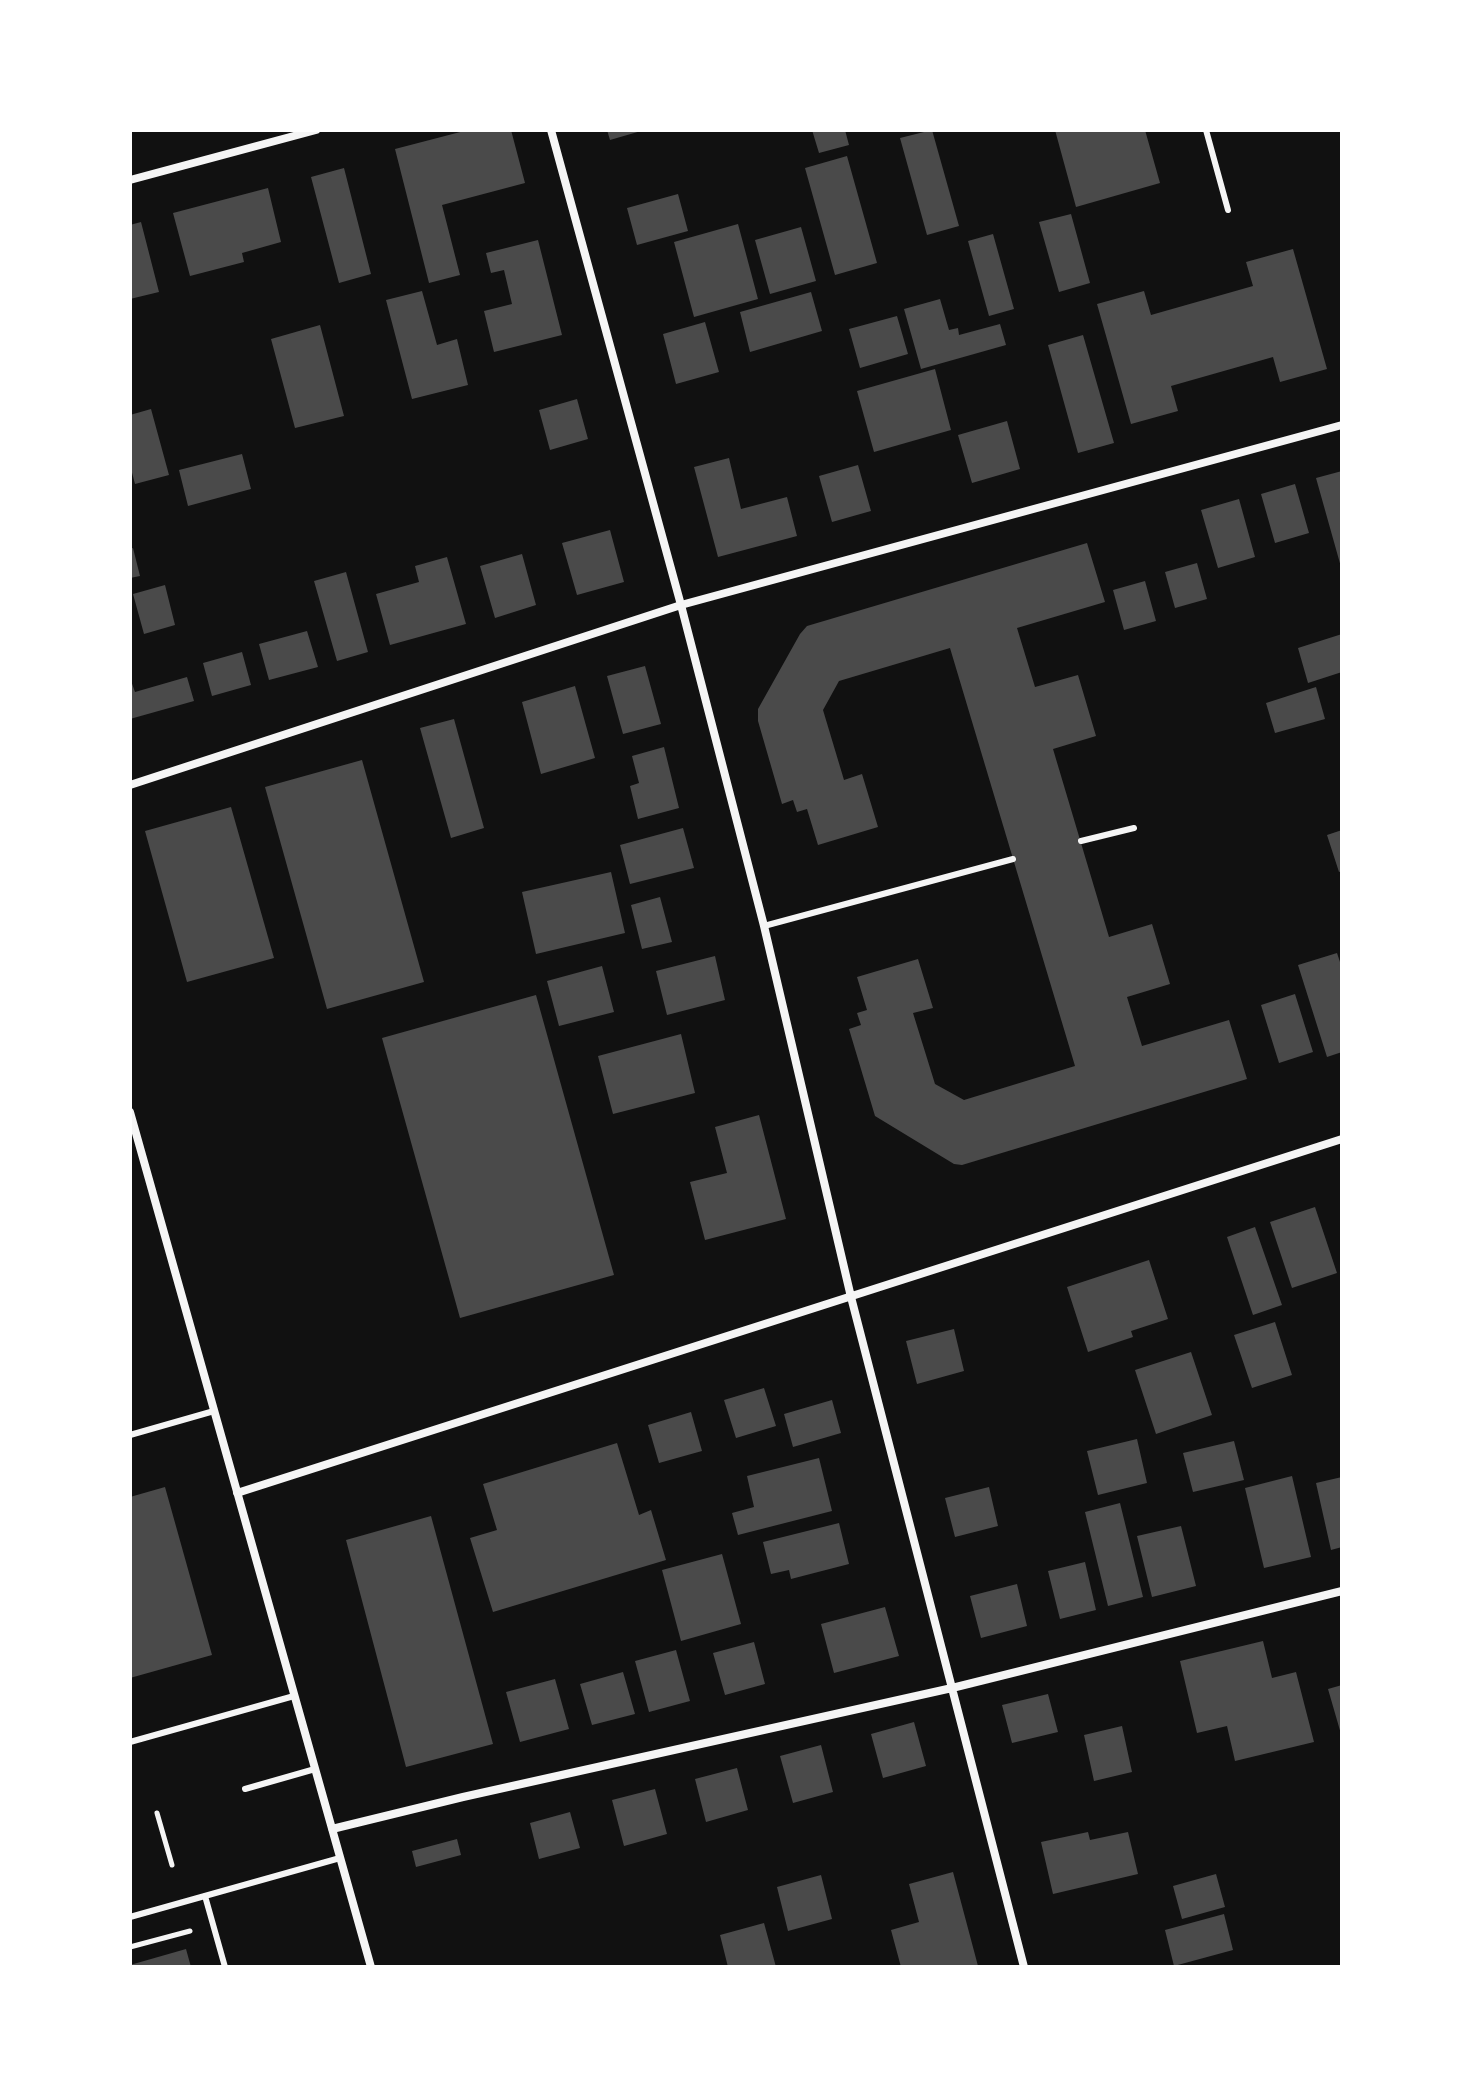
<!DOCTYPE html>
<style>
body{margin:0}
#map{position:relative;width:1472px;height:2097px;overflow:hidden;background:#111;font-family:Arial,sans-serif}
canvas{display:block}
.frame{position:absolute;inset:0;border:132px solid #fff;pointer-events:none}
</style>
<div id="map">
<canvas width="1472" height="2097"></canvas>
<div class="frame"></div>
</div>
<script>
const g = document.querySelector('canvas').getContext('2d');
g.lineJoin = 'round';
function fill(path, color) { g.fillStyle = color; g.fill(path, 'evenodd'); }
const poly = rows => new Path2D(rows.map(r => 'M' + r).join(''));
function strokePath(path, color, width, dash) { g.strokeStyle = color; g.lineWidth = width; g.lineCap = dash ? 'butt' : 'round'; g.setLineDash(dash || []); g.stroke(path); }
fill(poly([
 [468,130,511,130,525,183,442,205,460,275,429,283,395,149],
 [607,130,641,130,641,131,610,140],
 [812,130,845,130,849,145,819,153],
 [932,130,959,226,927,235,900,138],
 [1055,130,1145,130,1160,183,1076,207],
 [847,156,877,263,835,275,805,168],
 [344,168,371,274,339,283,311,177],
 [268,188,281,242,242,253,244,262,190,276,173,213],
 [678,194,688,231,637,245,627,208],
 [1071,214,1090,283,1059,292,1039,222],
 [141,222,159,292,130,299,130,225],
 [738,224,758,299,694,317,674,242],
 [801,227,816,281,770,294,755,240],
 [993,234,1014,309,989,316,968,241],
 [538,240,562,335,494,352,484,311,512,304,504,270,491,273,486,253],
 [1293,249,1327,369,1280,382,1273,357,1171,386,1178,411,1131,424,1097,304,1144,291,1151,315,1253,286,1246,262],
 [422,291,437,345,457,339,468,385,412,399,386,300],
 [811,292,822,331,750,352,740,312],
 [940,299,949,330,958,328,959,335,1000,324,1006,345,921,369,904,309],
 [897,316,908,354,860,368,849,329],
 [705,322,719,372,676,384,663,334],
 [320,325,344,416,295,428,271,339],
 [1083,335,1114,443,1078,453,1048,345],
 [935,369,951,430,874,452,857,391],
 [577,399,588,439,550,450,539,410],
 [151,409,169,475,135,484,130,465,130,415],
 [1007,421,1020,469,972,483,958,435],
 [242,454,251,489,188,506,179,470],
 [729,458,741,509,787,497,797,536,718,557,694,467],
 [858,465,871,511,832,522,819,476],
 [1342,471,1342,567,1341,567,1316,478],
 [1295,484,1309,533,1275,543,1261,494],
 [1239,499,1255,557,1218,568,1201,510],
 [610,530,624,582,577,595,562,543],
 [1087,543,1105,602,1017,628,1035,687,1078,675,1096,736,1053,749,1109,937,1152,924,1170,984,1127,997,1142,1046,1229,1020,1247,1079,962,1165,954,1164,875,1116,849,1029,861,1025,857,1013,867,1010,857,977,918,959,933,1008,913,1013,935,1084,964,1100,1075,1066,950,648,839,681,823,710,844,780,862,774,878,827,818,845,807,809,797,812,793,800,782,804,758,721,758,709,800,634,807,626],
 [133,548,140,576,130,578,130,549],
 [522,554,536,605,495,618,480,566],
 [447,557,466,624,390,645,376,594,419,582,415,566],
 [1197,563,1207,599,1175,608,1165,572],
 [346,572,368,652,337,661,314,581],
 [1145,581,1156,621,1124,630,1113,590],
 [165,585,175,625,144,634,133,594],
 [307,631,318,667,269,680,259,644],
 [1342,634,1342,672,1308,683,1298,648],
 [242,652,251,685,212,696,203,663],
 [645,666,661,724,623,734,607,676],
 [187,677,194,701,130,719,130,678,135,692],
 [575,686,595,758,541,774,522,702],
 [1316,687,1325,719,1275,733,1266,703],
 [454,719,484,828,451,838,420,728],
 [664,747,679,808,638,819,630,786,639,783,632,756],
 [362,760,424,982,327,1009,265,787],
 [231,807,274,958,187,982,145,831],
 [683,828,694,868,630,884,620,845],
 [1342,830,1342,871,1339,872,1327,835],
 [611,872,625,933,536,954,522,892],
 [660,897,672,942,642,949,631,905],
 [1337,953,1342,968,1342,1052,1327,1057,1298,965],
 [715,956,725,1000,667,1015,656,971],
 [602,966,614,1012,559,1026,547,981],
 [1295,994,1313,1052,1279,1063,1261,1005],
 [536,995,614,1275,460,1318,382,1038],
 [681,1034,695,1093,613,1114,598,1056],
 [759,1115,786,1219,705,1240,690,1182,727,1173,715,1127],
 [1315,1207,1337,1273,1292,1288,1270,1222],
 [1255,1227,1282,1305,1253,1315,1227,1237],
 [1149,1260,1168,1319,1131,1331,1133,1337,1088,1352,1067,1287],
 [1275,1322,1292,1375,1252,1388,1234,1335],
 [954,1329,964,1371,917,1384,906,1341],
 [1191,1352,1212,1415,1156,1434,1135,1370],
 [764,1388,776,1426,736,1438,724,1400],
 [832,1400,841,1433,793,1447,784,1414],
 [691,1412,702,1451,659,1463,648,1425],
 [1137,1439,1147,1483,1098,1495,1087,1451],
 [1234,1441,1244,1480,1193,1492,1183,1453],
 [617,1443,639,1515,651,1510,666,1560,493,1612,470,1538,497,1530,483,1484],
 [819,1458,832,1511,738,1535,732,1513,754,1507,747,1476],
 [1292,1476,1311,1557,1264,1568,1245,1488],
 [1342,1477,1342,1547,1331,1550,1316,1483],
 [165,1487,212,1655,130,1678,130,1497],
 [989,1487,998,1526,955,1537,945,1498],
 [1120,1503,1143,1597,1108,1606,1085,1512],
 [431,1516,493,1744,406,1767,346,1540],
 [839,1523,849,1564,791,1579,789,1570,771,1574,763,1542],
 [1181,1526,1196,1586,1152,1597,1137,1536],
 [722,1554,741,1624,681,1641,662,1570],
 [1085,1562,1096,1610,1060,1619,1048,1571],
 [1017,1584,1027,1626,981,1638,970,1596],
 [885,1607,899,1656,834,1673,821,1624],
 [1263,1641,1272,1678,1296,1672,1314,1742,1235,1761,1227,1726,1197,1733,1180,1661],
 [754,1642,765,1684,725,1695,713,1653],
 [676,1650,690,1701,649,1712,635,1661],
 [623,1672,635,1714,592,1725,580,1684],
 [555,1679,569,1729,520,1742,506,1692],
 [1342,1685,1342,1733,1341,1734,1328,1689],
 [1048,1694,1058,1732,1012,1743,1002,1705],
 [914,1722,926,1766,883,1778,871,1734],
 [1122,1726,1132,1772,1094,1781,1084,1735],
 [821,1745,833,1792,793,1803,780,1756],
 [737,1768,748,1810,706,1822,695,1779],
 [655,1789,667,1834,624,1846,612,1800],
 [570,1812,580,1848,539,1859,530,1823],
 [1088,1832,1090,1840,1128,1832,1138,1874,1053,1894,1041,1842],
 [457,1839,461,1855,416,1867,412,1851],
 [953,1872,978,1966,901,1967,891,1930,919,1922,909,1884],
 [1216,1874,1225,1907,1182,1919,1173,1886],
 [821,1875,832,1919,788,1931,777,1887],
 [1224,1914,1233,1950,1174,1966,1165,1930],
 [764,1923,776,1967,728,1967,720,1935],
 [186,1949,191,1967,130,1967,130,1965]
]), '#4a4a4a');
strokePath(poly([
 [157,1813,172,1865],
 [130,1947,190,1931]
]), '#f5f5f5', 5);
strokePath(poly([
 [1206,130,1228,210],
 [1081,841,1134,828],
 [764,926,1013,859],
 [130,1435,214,1411],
 [130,1742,294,1696],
 [245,1789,315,1769],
 [205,1896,225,1967],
 [130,1917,340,1858]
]), '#f5f5f5', 6);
strokePath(poly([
 [551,130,681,605,764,926,851,1297,1024,1967],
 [130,180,316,130],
 [130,785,681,605,1342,425],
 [130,1112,371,1967],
 [237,1493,1342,1139],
 [332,1829,463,1797,952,1688,1342,1591]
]), '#f5f5f5', 8);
</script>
